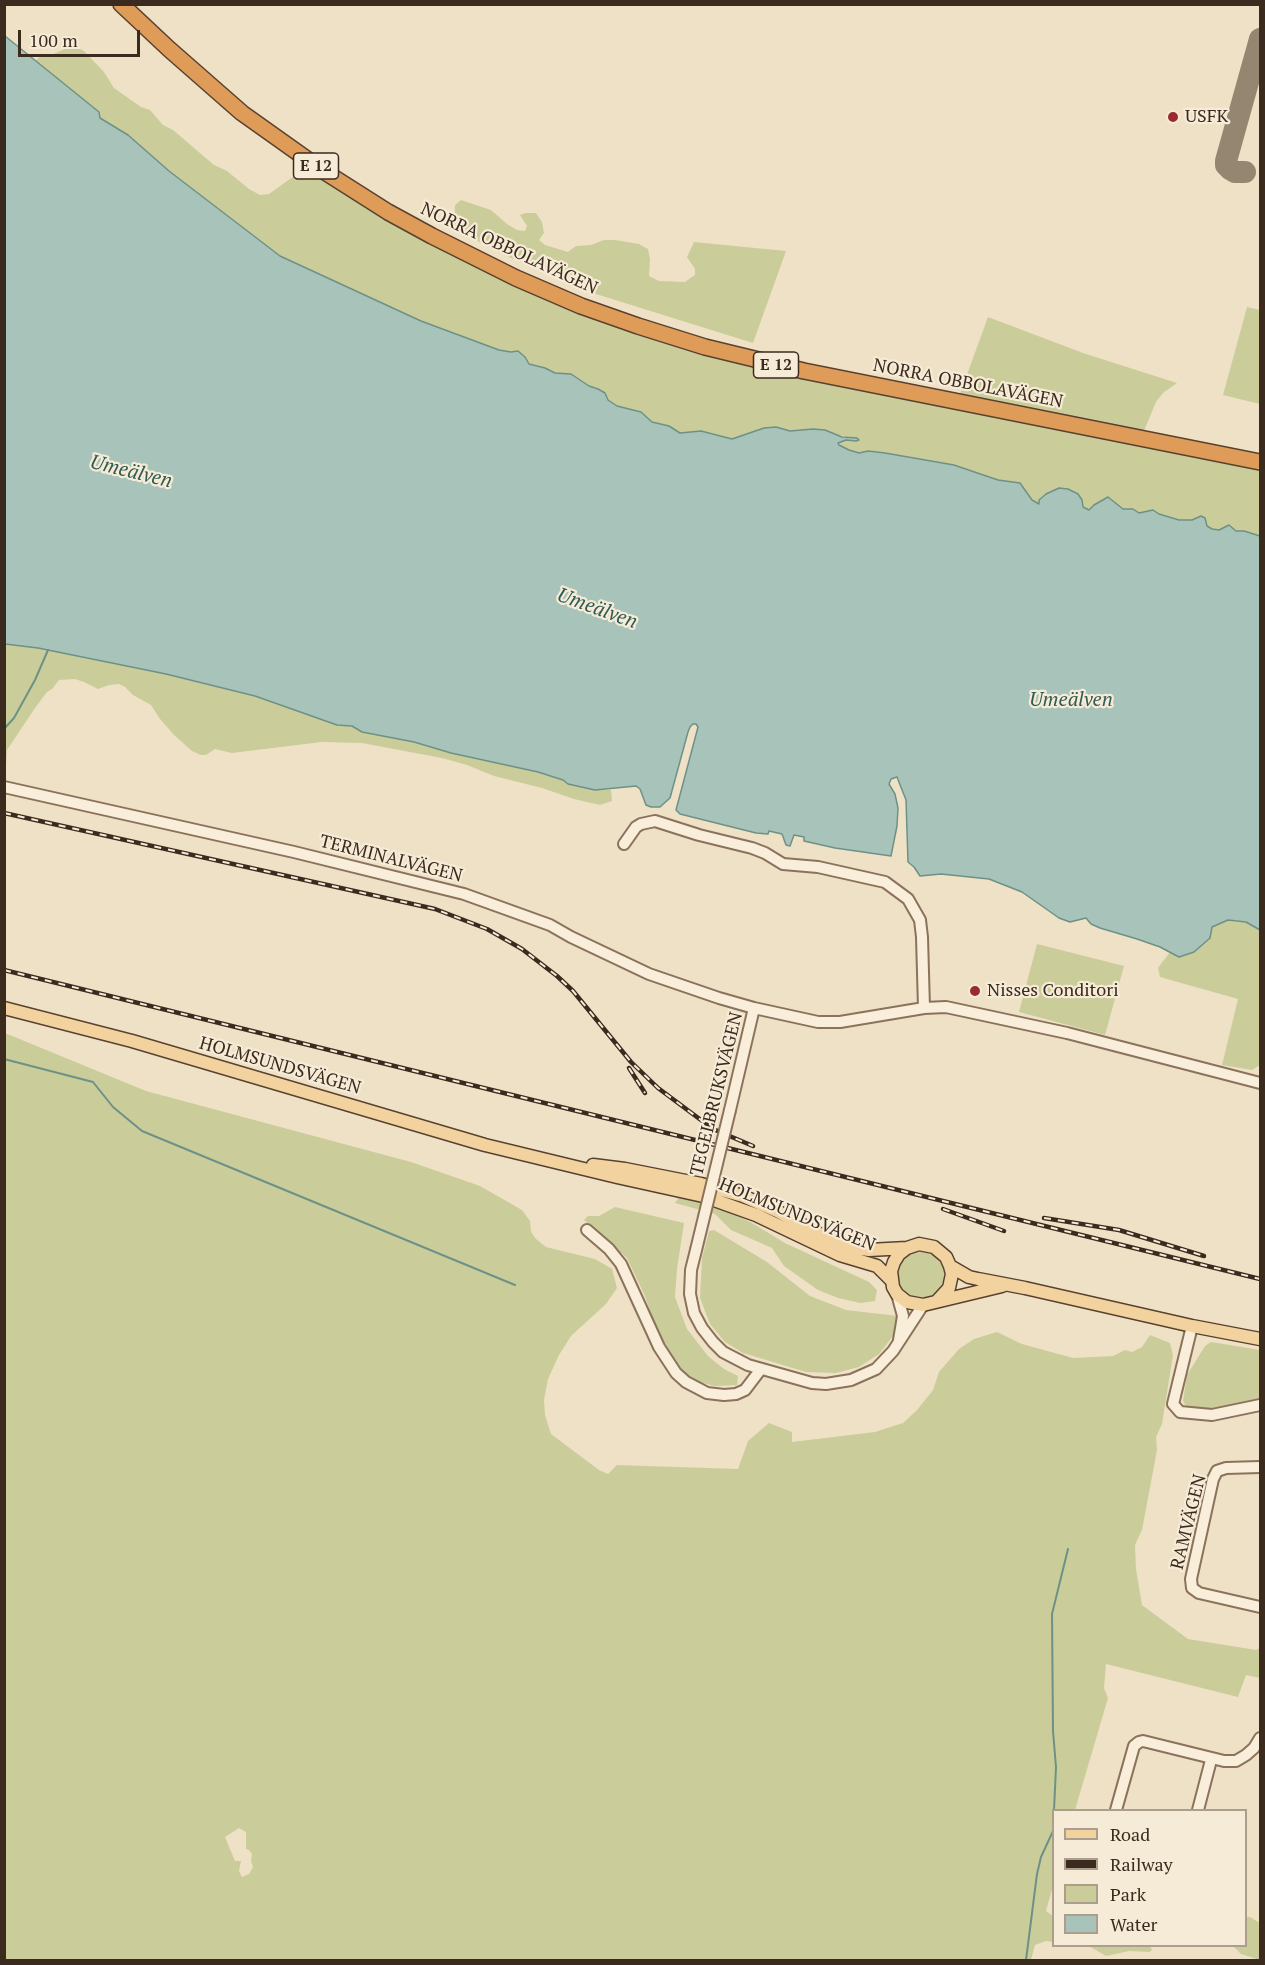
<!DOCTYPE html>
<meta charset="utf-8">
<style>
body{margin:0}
#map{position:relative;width:1265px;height:1965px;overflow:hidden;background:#efe1c6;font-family:"PT Serif",serif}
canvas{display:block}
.frame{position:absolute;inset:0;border:6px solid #3b2b1f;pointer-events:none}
.legend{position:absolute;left:1052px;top:1809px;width:195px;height:138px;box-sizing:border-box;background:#f6ebd6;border:2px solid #ab9e8d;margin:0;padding:8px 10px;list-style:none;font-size:18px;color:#3b2b1f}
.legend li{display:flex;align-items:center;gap:12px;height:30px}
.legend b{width:30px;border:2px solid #ab9e8d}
.scale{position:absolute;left:18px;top:30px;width:122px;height:27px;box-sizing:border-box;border:3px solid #3b2b1f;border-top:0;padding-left:8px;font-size:18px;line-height:21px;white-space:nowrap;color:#3b2b1f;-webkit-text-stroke:4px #f6ebd6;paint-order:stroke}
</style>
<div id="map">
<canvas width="1265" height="1965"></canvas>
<div class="frame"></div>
<ul class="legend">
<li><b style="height:8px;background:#f2d39f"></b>Road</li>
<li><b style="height:8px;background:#3b2b1f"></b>Railway</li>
<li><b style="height:16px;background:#cacd9a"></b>Park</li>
<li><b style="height:16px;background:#a8c3b9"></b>Water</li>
</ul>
<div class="scale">100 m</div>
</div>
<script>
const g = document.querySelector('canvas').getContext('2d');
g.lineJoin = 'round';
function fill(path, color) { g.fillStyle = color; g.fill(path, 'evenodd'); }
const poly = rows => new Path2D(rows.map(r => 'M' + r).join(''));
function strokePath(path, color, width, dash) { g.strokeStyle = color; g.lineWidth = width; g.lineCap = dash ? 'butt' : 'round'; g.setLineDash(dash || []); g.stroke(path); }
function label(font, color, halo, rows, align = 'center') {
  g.font = font + ' "PT Serif",serif'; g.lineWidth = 4.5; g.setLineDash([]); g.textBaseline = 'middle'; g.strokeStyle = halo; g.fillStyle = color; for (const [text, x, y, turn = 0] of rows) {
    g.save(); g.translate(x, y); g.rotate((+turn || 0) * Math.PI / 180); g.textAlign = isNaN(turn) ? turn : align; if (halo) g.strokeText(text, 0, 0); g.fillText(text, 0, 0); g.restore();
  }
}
fill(poly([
 [71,46,75,46,84,51,104,72,114,88,141,107,150,110,163,125,173,130,214,165,227,171,249,189,260,195,269,194,294,176,325,172,388,212,638,326,957,402,988,317,1083,353,1177,383,1163,393,1156,402,1141,438,1260,462,1260,536,1244,531,1236,531,1231,527,1219,530,1212,529,1207,527,1201,516,1192,520,1179,520,1159,514,1153,510,1139,513,1129,509,1123,509,1119,507,1111,498,1105,498,1089,510,1083,507,1082,500,1078,494,1068,489,1059,488,1046,494,1041,497,1040,505,1032,500,1020,483,998,480,954,465,873,451,859,453,849,450,839,445,838,442,846,440,856,441,848,437,830,433,825,430,813,429,790,431,776,427,751,432,732,439,680,433,669,426,652,422,641,412,617,406,608,400,604,393,598,389,589,386,571,374,555,373,545,368,529,364,525,357,518,351,511,352,499,350,421,321,280,256,169,171,128,135,100,118,99,112,35,61,40,57,49,56],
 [461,200,491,210,507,224,517,230,525,231,527,226,520,215,525,213,536,213,542,222,544,233,539,240,545,245,568,252,576,246,591,245,604,240,615,240,639,244,648,249,650,259,649,276,659,281,685,282,695,275,695,269,687,257,694,242,786,251,753,343,596,294,509,257,454,229,455,205],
 [1247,307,1260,310,1260,404,1223,395],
 [4,644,38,648,166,674,255,696,337,725,352,726,362,732,414,742,451,753,538,772,563,780,568,784,595,790,611,790,612,801,600,805,574,799,542,788,494,776,467,765,442,758,362,743,322,742,232,753,215,749,206,755,201,755,192,751,174,735,160,719,151,705,133,695,125,687,119,684,109,685,98,689,84,682,75,679,59,680,52,689,47,692,35,708,7,750,5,782],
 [1228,920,1238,922,1246,922,1260,930,1260,1065,1252,1070,1222,1065,1238,999,1160,977,1158,968,1170,952,1179,957,1194,952,1210,938,1212,927],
 [1037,944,1124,966,1105,1035,1019,1012],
 [5,1033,146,1091,411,1162,480,1186,522,1210,530,1221,531,1232,536,1239,546,1247,595,1259,612,1269,617,1288,606,1304,571,1336,559,1355,548,1379,544,1400,545,1415,551,1434,599,1470,608,1474,617,1465,738,1469,748,1441,769,1423,792,1432,792,1442,875,1432,903,1423,917,1410,933,1390,939,1372,959,1349,974,1339,997,1332,1022,1344,1073,1358,1113,1356,1125,1350,1132,1352,1142,1347,1150,1335,1170,1343,1173,1355,1162,1424,1156,1437,1157,1450,1142,1530,1135,1545,1136,1569,1142,1605,1188,1639,1256,1650,1260,1648,1260,1678,1246,1675,1238,1697,1106,1664,1104,1688,1108,1698,1075,1810,1054,1810,1053,1886,1046,1911,1053,1916,1053,1942,1046,1941,1035,1945,1031,1960,5,1960],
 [239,1828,246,1832,246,1849,249,1850,252,1854,251,1861,253,1867,249,1874,242,1877,239,1871,241,1861,235,1861,225,1837],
 [679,1197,714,1205,752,1223,785,1243,869,1282,877,1290,875,1301,860,1303,838,1298,818,1290,784,1266,772,1248,731,1230,715,1214,675,1203],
 [615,1207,684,1223,677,1269,675,1297,687,1329,708,1356,724,1369,738,1376,737,1385,714,1386,687,1378,667,1354,657,1333,645,1296,627,1258,584,1220,588,1216,599,1216],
 [714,1230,767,1262,810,1296,846,1310,898,1316,897,1331,879,1354,859,1367,836,1373,806,1372,743,1353,725,1342,710,1324,700,1298,702,1258,709,1231],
 '898 1275a23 23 0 1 1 46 0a23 23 0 1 1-46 0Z',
 [1211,1342,1260,1350,1260,1400,1216,1411,1188,1410,1183,1401,1187,1375,1205,1346],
 [1246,1917,1250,1917,1260,1923,1260,1919,1260,1960,1241,1954,1233,1946,1246,1946],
 [1089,1946,1150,1946,1152,1950,1150,1952,1129,1951,1106,1956]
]), '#cacd9a');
const water = poly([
 [5,36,99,112,100,118,128,135,169,171,280,256,421,321,499,350,511,352,518,351,525,357,529,364,545,368,555,373,571,374,589,386,598,389,605,393,608,400,617,406,641,412,652,422,669,426,680,433,701,431,732,439,764,428,776,427,790,431,813,429,825,430,842,437,857,438,859,440,856,441,846,440,838,443,839,445,849,450,859,453,868,451,885,453,954,465,998,480,1020,483,1032,500,1039,504,1039,500,1046,494,1059,488,1068,489,1078,494,1082,500,1083,507,1089,510,1094,505,1108,497,1123,509,1133,509,1139,513,1153,510,1159,514,1179,520,1192,520,1201,516,1205,518,1207,526,1212,529,1219,530,1229,525,1236,531,1244,531,1260,536,1260,930,1246,922,1228,920,1212,927,1210,938,1194,952,1179,957,1160,947,1137,939,1100,928,1091,924,1086,918,1070,922,1059,918,1022,892,989,879,941,874,920,876,914,867,908,862,906,800,897,777,891,779,889,784,895,794,898,808,897,826,891,856,835,848,804,841,804,837,794,835,790,846,786,845,782,834,769,831,768,834,756,833,680,814,676,810,698,727,696,724,693,724,690,727,688,732,670,798,660,807,651,807,646,805,640,789,636,786,595,790,568,784,563,780,538,772,451,753,414,742,362,732,352,726,337,725,255,696,166,674,38,648,5,644,5,36]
]);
fill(water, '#a8c3b9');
strokePath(water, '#6e9187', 1.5);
strokePath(poly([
 [4,729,14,718,35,680,48,650],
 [4,1059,93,1082,113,1107,142,1131,515,1285],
 [1054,1810,1056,1767,1053,1731,1052,1614,1068,1549],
 [1026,1960,1037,1874,1041,1857,1053,1831,1054,1821]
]), '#6e9187', 2);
strokePath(poly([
 [1245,172,1235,172,1230,169,1226,165,1226,161,1260,39]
]), '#958672', 22);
const minor = poly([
 [4,787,294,852,464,894,550,925,571,937,649,974,719,998,754,1008,818,1022,840,1022,924,1008,946,1007,1067,1033,1260,1083],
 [624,844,636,827,641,824,655,821,699,835,752,848,765,853,783,864,818,867,885,882,908,899,920,920,922,937,924,1008],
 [730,1110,754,1008],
 [587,1230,609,1249,621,1264,659,1347,676,1373,686,1382,707,1393,724,1395,736,1394,745,1390,761,1369],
 [696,1250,691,1270,690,1294,694,1313,702,1328,713,1342,723,1352,748,1365,812,1383,826,1384,851,1380,876,1369,893,1351,923,1305],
 [897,1294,903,1316,899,1340],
 [1192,1326,1173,1404,1180,1412,1212,1415,1260,1405],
 [1260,1467,1226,1468,1217,1471,1213,1479,1191,1579,1192,1588,1199,1593,1260,1607],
 [1116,1810,1134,1746,1139,1742,1143,1741,1224,1761,1236,1761,1246,1755,1254,1748,1260,1738],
 [1198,1810,1211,1760]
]);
const major = poly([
 [4,1008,132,1041,485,1145,617,1177,703,1196,756,1215,840,1255,877,1266,891,1280],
 [593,1165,625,1169,701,1184,743,1196,777,1211,842,1246,869,1250,907,1248,919,1244,934,1247,946,1257,950,1266,952,1274,949,1288,937,1301],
 [907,1248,899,1254,894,1262,891,1271,893,1287,897,1294,907,1302,923,1305,1002,1286],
 [950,1266,969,1277,978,1279,1025,1288,1192,1326,1260,1339]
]);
const highway = poly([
 [121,4,169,49,242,113,325,172,388,212,432,236,516,278,581,306,638,326,705,347,804,371,1260,462]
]);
strokePath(minor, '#8b725c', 14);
strokePath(major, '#594130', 15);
strokePath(highway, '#594130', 18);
strokePath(minor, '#f9eeda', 10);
strokePath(major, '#f2d39f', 12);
strokePath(highway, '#de9c58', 15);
const rail = poly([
 [4,813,435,909,487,929,522,949,557,976,573,991,631,1062,658,1088,713,1129,753,1146],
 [4,970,1260,1279],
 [629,1068,645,1093],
 [943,1209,1004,1231],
 [1044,1218,1119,1230,1204,1256]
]);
strokePath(rail, '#3b2b1f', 4.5);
strokePath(rail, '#f6ebd6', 2, [7]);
const minorBridge = poly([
 [696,1250,730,1110]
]);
strokePath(minorBridge, '#8b725c', 14, []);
strokePath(minorBridge, '#f9eeda', 10);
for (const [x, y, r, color] of [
 [1173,117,6,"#9a2b32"],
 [975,991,6,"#9a2b32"]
]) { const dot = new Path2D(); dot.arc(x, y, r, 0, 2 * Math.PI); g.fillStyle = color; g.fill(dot); strokePath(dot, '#f6ebd6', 2); }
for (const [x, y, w] of [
 [316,166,45],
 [776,365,45]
]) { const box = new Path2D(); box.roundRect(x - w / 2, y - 13, w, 26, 4.5); g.fillStyle = '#f6ebd6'; g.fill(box); strokePath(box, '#3b2b1f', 1.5); }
label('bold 16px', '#3b2b1f', null, [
 ["E 12",316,166],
 ["E 12",776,365]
]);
label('18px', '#3b2b1f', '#f6ebd6', [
 ["USFK",1185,117],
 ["Nisses Conditori",987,991]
], 'left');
label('18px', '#3b2b1f', '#f6ebd6', [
 ["NORRA OBBOLAVÄGEN",509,249,25],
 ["NORRA OBBOLAVÄGEN",968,384,11],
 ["TERMINALVÄGEN",391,859,14],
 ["HOLMSUNDSVÄGEN",280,1066,16],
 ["TEGELBRUKSVÄGEN",717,1094,-76],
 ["HOLMSUNDSVÄGEN",797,1215,22],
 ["RAMVÄGEN",1189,1522,-76]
]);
label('italic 20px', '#2f5b55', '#f6ebd6', [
 ["Umeälven",131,472,14],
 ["Umeälven",597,609,20],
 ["Umeälven",1071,700]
]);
</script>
